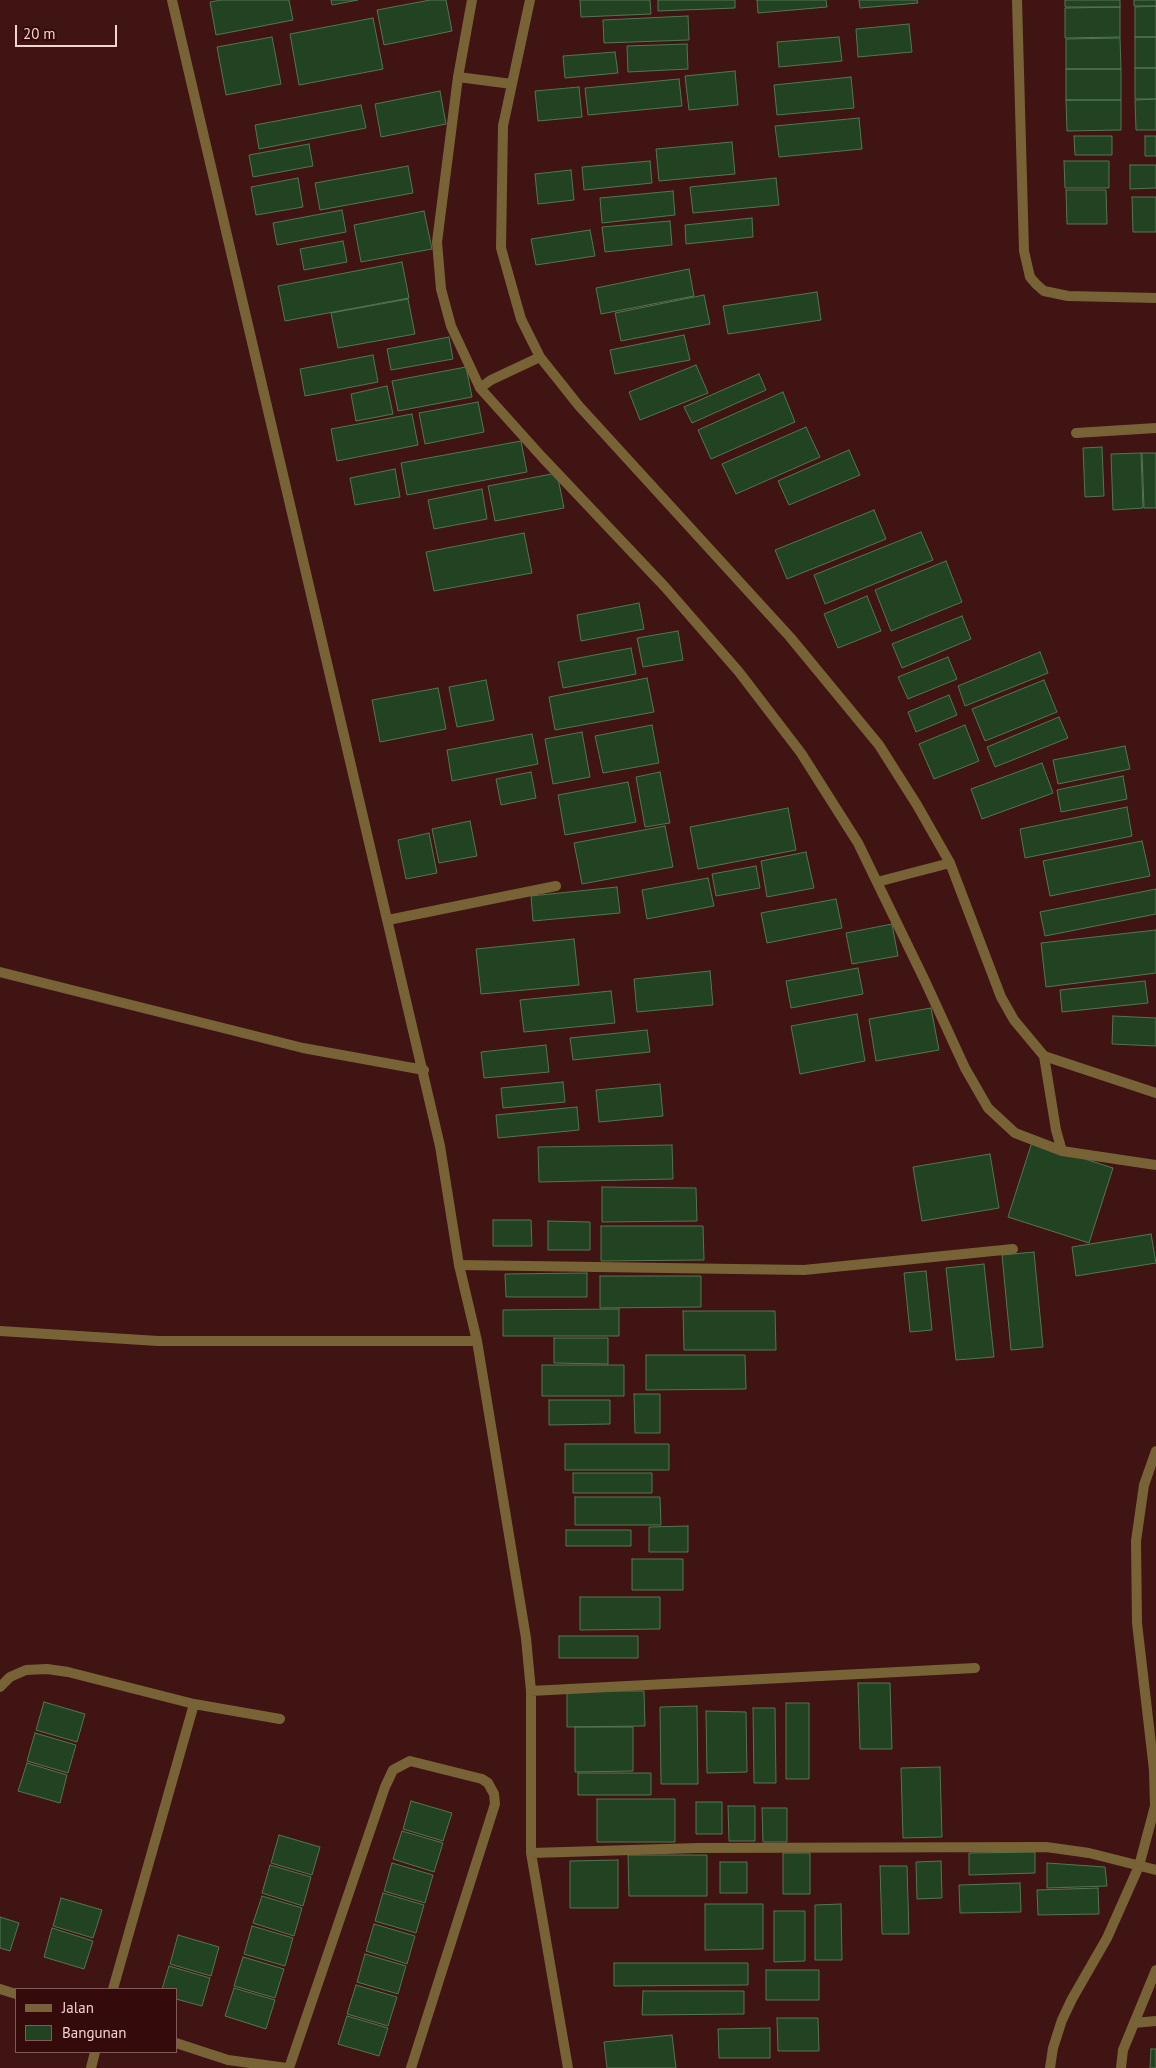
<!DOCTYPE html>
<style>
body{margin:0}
#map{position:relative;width:1156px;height:2068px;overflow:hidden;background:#3f1413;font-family:"PT Sans",sans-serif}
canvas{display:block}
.legend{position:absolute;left:15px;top:1988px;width:162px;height:65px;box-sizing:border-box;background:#340a0a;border:1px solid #805a59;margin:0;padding:6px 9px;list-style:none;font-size:15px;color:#f1d3d0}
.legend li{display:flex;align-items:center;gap:10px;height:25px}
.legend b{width:25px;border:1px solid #805a59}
.scale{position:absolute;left:15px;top:25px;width:102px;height:22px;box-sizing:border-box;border:2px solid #f1d3d0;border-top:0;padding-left:6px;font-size:15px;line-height:18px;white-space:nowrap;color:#f1d3d0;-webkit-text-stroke:4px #340a0a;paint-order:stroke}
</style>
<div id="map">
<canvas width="1156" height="2068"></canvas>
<ul class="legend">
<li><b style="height:6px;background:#786337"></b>Jalan</li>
<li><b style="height:14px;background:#224322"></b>Bangunan</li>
</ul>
<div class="scale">20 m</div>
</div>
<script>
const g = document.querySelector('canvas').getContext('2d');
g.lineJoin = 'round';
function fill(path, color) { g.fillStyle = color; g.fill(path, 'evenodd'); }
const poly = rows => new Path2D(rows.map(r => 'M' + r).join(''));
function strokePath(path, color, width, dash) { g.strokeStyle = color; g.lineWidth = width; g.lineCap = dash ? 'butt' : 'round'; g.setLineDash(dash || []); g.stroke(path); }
const building = poly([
 [221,0,289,0,293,20,216,35,210,2,221,0],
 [331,0,358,0,332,5,331,0],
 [430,0,446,0,452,31,384,45,377,10,430,0],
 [580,0,650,0,651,14,581,17,580,0],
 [658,0,735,0,735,8,658,11,658,0],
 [757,0,826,0,827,7,758,13,757,0],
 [859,0,917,0,918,3,860,8,859,0],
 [1065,0,1120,0,1120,7,1065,7,1065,0],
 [1134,0,1156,0,1156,6,1134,6,1134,0],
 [1156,6,1156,37,1135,37,1135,7,1156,6],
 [1120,7,1120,37,1065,38,1065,8,1120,7],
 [688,16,689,40,604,43,603,20,688,16],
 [373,18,383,69,299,85,290,34,373,18],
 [909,24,912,52,858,57,856,29,909,24],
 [272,37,281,84,226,95,217,47,272,37],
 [839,37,842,61,779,67,777,42,839,37],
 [1135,37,1156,37,1156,68,1135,68,1135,37],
 [1120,38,1121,69,1066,69,1066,39,1120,38],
 [687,44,688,69,628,72,627,46,687,44],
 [615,52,618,73,565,78,563,56,615,52],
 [1135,68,1156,68,1156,99,1135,99,1135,68],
 [1066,69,1121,69,1121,100,1066,100,1066,69],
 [735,71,738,105,689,110,685,76,735,71],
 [851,77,854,108,777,115,774,85,851,77],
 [679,79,682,106,588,115,585,88,679,79],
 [579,87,582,117,538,121,535,91,579,87],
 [440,91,446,124,381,137,375,104,440,91],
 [1156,99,1156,130,1136,130,1135,100,1156,99],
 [1066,100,1121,100,1121,130,1067,131,1066,100],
 [361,105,366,128,259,149,255,125,361,105],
 [859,118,862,149,779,157,775,126,859,118],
 [1074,136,1112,136,1112,155,1075,155,1074,136],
 [1145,136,1156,136,1156,156,1145,156,1145,136],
 [732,142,735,174,659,181,656,149,732,142],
 [309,144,313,166,253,177,249,155,309,144],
 [650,161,652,183,584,190,582,167,650,161],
 [1064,161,1109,161,1109,188,1065,188,1064,161],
 [1130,165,1156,165,1156,188,1130,189,1130,165],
 [408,166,413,193,320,210,315,183,408,166],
 [571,170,574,200,538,204,535,174,571,170],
 [298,178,303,207,256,215,251,187,298,178],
 [776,178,779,205,693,213,690,187,776,178],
 [1066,190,1106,190,1107,224,1067,224,1066,190],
 [673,191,675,215,602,223,600,198,673,191],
 [1132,197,1156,197,1156,232,1133,232,1132,197],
 [342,210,346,232,277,245,273,223,342,210],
 [424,211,432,249,361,262,354,225,424,211],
 [752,218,753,237,686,244,685,225,752,218],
 [670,221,672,245,605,252,602,227,670,221],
 [590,230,595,256,536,265,531,239,590,230],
 [343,241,347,262,304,270,300,249,343,241],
 [402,262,409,298,285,321,278,286,402,262],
 [689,269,694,296,601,314,596,288,689,269],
 [817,292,821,320,728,334,723,306,817,292],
 [704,295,710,324,621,341,615,313,704,295],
 [408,299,415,334,338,348,331,313,408,299],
 [684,335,690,360,615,374,610,350,684,335],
 [449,337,453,359,391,370,387,349,449,337],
 [373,355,378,382,305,396,300,369,373,355],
 [696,365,708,393,640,420,629,392,696,365],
 [466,367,472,397,398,411,392,381,466,367],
 [759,374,766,390,692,423,684,407,759,374],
 [387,386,393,414,356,421,351,394,387,386],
 [783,392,795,422,711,459,698,430,783,392],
 [478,402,484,432,425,444,419,413,478,402],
 [412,414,418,445,337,461,331,429,412,414],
 [806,427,820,457,736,494,722,464,806,427],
 [521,441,527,472,407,495,401,463,521,441],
 [1102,447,1104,496,1085,497,1083,448,1102,447],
 [849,450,860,475,789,505,778,481,849,450],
 [1141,453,1143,508,1113,510,1111,454,1141,453],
 [1142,453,1156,453,1156,508,1144,508,1142,453],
 [395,469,400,497,355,505,350,478,395,469],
 [557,473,564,508,495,521,488,486,557,473],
 [482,489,487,519,434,529,428,500,482,489],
 [874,510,886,539,787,579,775,550,874,510],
 [921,532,933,560,825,604,814,575,921,532],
 [524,533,532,573,434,591,426,552,524,533],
 [946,561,962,602,891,631,875,590,946,561],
 [867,596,881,631,838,648,824,614,867,596],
 [639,603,644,629,581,641,577,615,639,603],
 [962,616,971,639,902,668,892,644,962,616],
 [678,631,683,660,643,667,637,638,678,631],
 [631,648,636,674,563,688,558,662,631,648],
 [1040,652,1048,673,965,706,958,686,1040,652],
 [948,657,957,679,908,699,898,677,948,657],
 [647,678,654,712,555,730,549,697,647,678],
 [486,680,494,720,457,727,449,687,486,680],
 [1044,680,1057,712,985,741,972,709,1044,680],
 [438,688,446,729,380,742,372,700,438,688],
 [949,695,957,715,916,732,908,712,949,695],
 [1059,717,1068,738,995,767,987,747,1059,717],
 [652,725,659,763,603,773,595,736,652,725],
 [965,725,979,761,934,779,919,744,965,725],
 [582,732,590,777,553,784,545,739,582,732],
 [532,734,538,764,452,781,447,750,532,734],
 [1125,746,1130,769,1058,784,1053,760,1125,746],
 [1042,763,1053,793,982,819,971,789,1042,763],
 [531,772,536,798,501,805,496,779,531,772],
 [660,772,670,823,645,827,636,777,660,772],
 [1123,776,1127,799,1061,812,1057,790,1123,776],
 [628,782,636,822,565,835,558,795,628,782],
 [1127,807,1132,836,1025,858,1020,829,1127,807],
 [788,808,796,850,698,869,690,827,788,808],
 [470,821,477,856,439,863,432,829,470,821],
 [665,826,673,867,582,884,574,843,665,826],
 [429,833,437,873,406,879,398,840,429,833],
 [1142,841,1150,876,1050,896,1043,861,1142,841],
 [806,852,814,888,767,897,761,861,806,852],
 [756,866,760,888,716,896,712,874,756,866],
 [708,878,714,906,647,919,642,890,708,878],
 [617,887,620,913,533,921,531,896,617,887],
 [1156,889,1156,914,1045,936,1040,912,1156,889],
 [836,899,842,928,767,943,761,913,836,899],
 [892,924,898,956,852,964,846,933,892,924],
 [1156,930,1156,973,1046,987,1041,943,1156,930],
 [574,939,579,985,481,994,476,949,574,939],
 [858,968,863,994,791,1008,786,981,858,968],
 [710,971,713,1005,637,1012,634,979,710,971],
 [1145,981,1148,1003,1062,1012,1060,990,1145,981],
 [611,991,615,1023,524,1032,520,1000,611,991],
 [931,1008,939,1050,876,1061,869,1019,931,1008],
 [857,1014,865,1061,800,1074,791,1026,857,1014],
 [1113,1016,1156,1018,1156,1046,1112,1044,1113,1016],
 [647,1030,650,1052,573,1060,570,1038,647,1030],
 [546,1045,549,1072,484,1078,481,1052,546,1045],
 [563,1082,565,1102,503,1108,501,1088,563,1082],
 [660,1084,663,1116,599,1122,596,1090,660,1084],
 [577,1107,579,1130,498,1138,496,1115,577,1107],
 [1032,1142,1113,1168,1089,1243,1008,1217,1032,1142],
 [672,1145,673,1179,539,1182,538,1147,672,1145],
 [990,1154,999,1208,922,1221,913,1167,990,1154],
 [602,1187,696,1188,697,1221,602,1222,602,1187],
 [493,1220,531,1220,532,1246,493,1246,493,1220],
 [548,1221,590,1222,590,1250,548,1250,548,1221],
 [601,1226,703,1226,704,1260,601,1261,601,1226],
 [1151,1234,1156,1263,1076,1276,1072,1247,1151,1234],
 [1034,1252,1043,1347,1011,1350,1002,1255,1034,1252],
 [984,1264,994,1357,956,1360,946,1268,984,1264],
 [926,1271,932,1330,910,1332,904,1273,926,1271],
 [587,1273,587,1297,506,1297,505,1274,587,1273],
 [600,1276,701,1276,701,1307,600,1308,600,1276],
 [619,1309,619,1336,503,1336,503,1310,619,1309],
 [683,1311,775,1311,776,1350,684,1350,683,1311],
 [554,1338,608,1338,608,1364,554,1363,554,1338],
 [646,1355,745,1355,746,1389,646,1390,646,1355],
 [542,1365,624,1365,624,1396,542,1396,542,1365],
 [634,1394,660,1394,660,1433,635,1433,634,1394],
 [549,1400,610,1400,610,1424,549,1425,549,1400],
 [565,1444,669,1444,669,1470,565,1470,565,1444],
 [573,1473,652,1473,652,1493,573,1493,573,1473],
 [575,1497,660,1497,661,1525,575,1525,575,1497],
 [688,1526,688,1552,649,1552,649,1527,688,1526],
 [566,1530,631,1530,631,1546,566,1546,566,1530],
 [632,1559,683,1559,683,1590,632,1590,632,1559],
 [580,1597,660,1597,660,1629,580,1630,580,1597],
 [559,1636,638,1636,638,1658,559,1658,559,1636],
 [858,1683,890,1683,892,1749,860,1749,858,1683],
 [567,1691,644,1691,645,1726,567,1727,567,1691],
 [44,1702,85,1714,77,1742,36,1730,44,1702],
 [786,1703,809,1703,809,1779,786,1779,786,1703],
 [697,1706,698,1784,661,1784,660,1707,697,1706],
 [753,1708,775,1708,776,1783,754,1783,753,1708],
 [706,1711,746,1712,747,1772,707,1773,706,1711],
 [575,1727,633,1727,633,1771,575,1772,575,1727],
 [35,1733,76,1745,68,1773,27,1761,35,1733],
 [27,1763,67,1775,60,1803,18,1791,27,1763],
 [940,1767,942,1837,903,1838,901,1768,940,1767],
 [578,1773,651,1773,651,1795,578,1795,578,1773],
 [597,1799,675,1799,675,1842,597,1842,597,1799],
 [411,1801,452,1813,443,1841,403,1829,411,1801],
 [696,1802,722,1802,722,1834,696,1834,696,1802],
 [728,1806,755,1806,755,1841,729,1841,728,1806],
 [762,1808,787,1808,787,1842,763,1842,762,1808],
 [402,1831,443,1843,434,1872,393,1859,402,1831],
 [279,1835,320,1847,312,1875,271,1863,279,1835],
 [1035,1852,1035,1873,969,1875,969,1853,1035,1852],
 [783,1853,810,1853,810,1894,783,1894,783,1853],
 [628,1855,707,1855,707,1896,629,1896,628,1855],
 [618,1860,618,1908,570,1908,570,1861,618,1860],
 [941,1861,942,1898,917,1899,916,1862,941,1861],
 [720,1862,747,1862,747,1893,720,1893,720,1862],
 [392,1863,433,1875,425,1903,384,1891,392,1863],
 [1047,1863,1105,1867,1107,1886,1047,1888,1047,1863],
 [270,1865,311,1877,303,1906,262,1893,270,1865],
 [880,1866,907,1866,909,1934,882,1934,880,1866],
 [1020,1883,1021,1912,960,1913,959,1885,1020,1883],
 [1098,1888,1099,1914,1038,1915,1037,1890,1098,1888],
 [383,1893,424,1905,416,1933,375,1921,383,1893],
 [262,1896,302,1908,294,1936,253,1923,262,1896],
 [61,1898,102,1910,93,1938,53,1926,61,1898],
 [705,1904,763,1904,763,1949,705,1950,705,1904],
 [841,1904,842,1960,815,1960,815,1905,841,1904],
 [774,1911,805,1911,805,1961,774,1962,774,1911],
 [0,1917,19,1923,10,1951,0,1948,0,1917],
 [374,1924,415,1936,407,1964,366,1951,374,1924],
 [252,1926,293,1938,285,1966,244,1954,252,1926],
 [52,1928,93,1941,84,1969,44,1957,52,1928],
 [178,1935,219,1947,211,1976,170,1964,178,1935],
 [365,1954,406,1966,398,1994,357,1982,365,1954],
 [243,1957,284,1969,275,1998,234,1986,243,1957],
 [614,1963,748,1963,748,1985,614,1986,614,1963],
 [169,1966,210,1978,202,2006,176,1999,176,1989,162,1989,169,1966],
 [766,1970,819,1970,819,2000,766,2000,766,1970],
 [356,1985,397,1997,388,2026,347,2014,356,1985],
 [234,1988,275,2000,266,2029,225,2016,234,1988],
 [643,1991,744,1991,744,2014,642,2015,643,1991],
 [347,2016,388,2028,379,2056,338,2044,347,2016],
 [777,2018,818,2018,819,2051,778,2051,777,2018],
 [770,2028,770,2058,719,2058,718,2029,770,2028],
 [672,2035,676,2068,607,2068,604,2042,672,2035],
 [1151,2049,1156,2049,1156,2068,1150,2068,1151,2049]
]);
fill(building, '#224322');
strokePath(building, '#537652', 1);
strokePath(poly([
 [459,1265,804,1270,1013,1249]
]), '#786337', 10);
strokePath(poly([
 [172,0,440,1146,459,1265,477,1341,526,1638,531,1691,531,1853,568,2068],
 [472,0,458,77,437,242,441,289,451,326,480,388,542,457,665,587,739,672,801,753,858,843,925,981,965,1068,988,1108,1015,1133,1062,1151,1156,1165],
 [530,0,503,126,501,248,521,319,540,357,579,406,790,637,879,745,917,805,950,863,1001,997,1014,1020,1044,1056,1156,1093],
 [1017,0,1024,251,1030,277,1036,284,1044,291,1068,296,1156,298],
 [458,77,512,84],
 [480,388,491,380,540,357],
 [1076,433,1156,428],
 [877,882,950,863],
 [388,920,556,886],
 [0,972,303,1048,424,1070],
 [1044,1056,1056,1130,1062,1151],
 [0,1331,158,1341,477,1341],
 [0,1687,10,1677,26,1670,47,1669,68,1672,194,1704,280,1719],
 [531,1691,975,1668],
 [531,1853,698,1848,1046,1847,1089,1853,1156,1870],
 [0,1989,16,1994],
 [113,1989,194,1704],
 [1134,2023,1156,2021],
 [176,2043,228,2060,287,2068],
 [91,2068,95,2052],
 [289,2068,385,1787,393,1770,410,1761,482,1779,488,1783,494,1794,495,1804,411,2068],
 [1050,2068,1053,2048,1062,2020,1072,1999,1107,1938,1139,1866,1155,1806,1154,1770,1137,1623,1136,1541,1144,1485,1156,1451],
 [1121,2068,1123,2050,1156,1970]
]), '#786337', 10);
</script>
